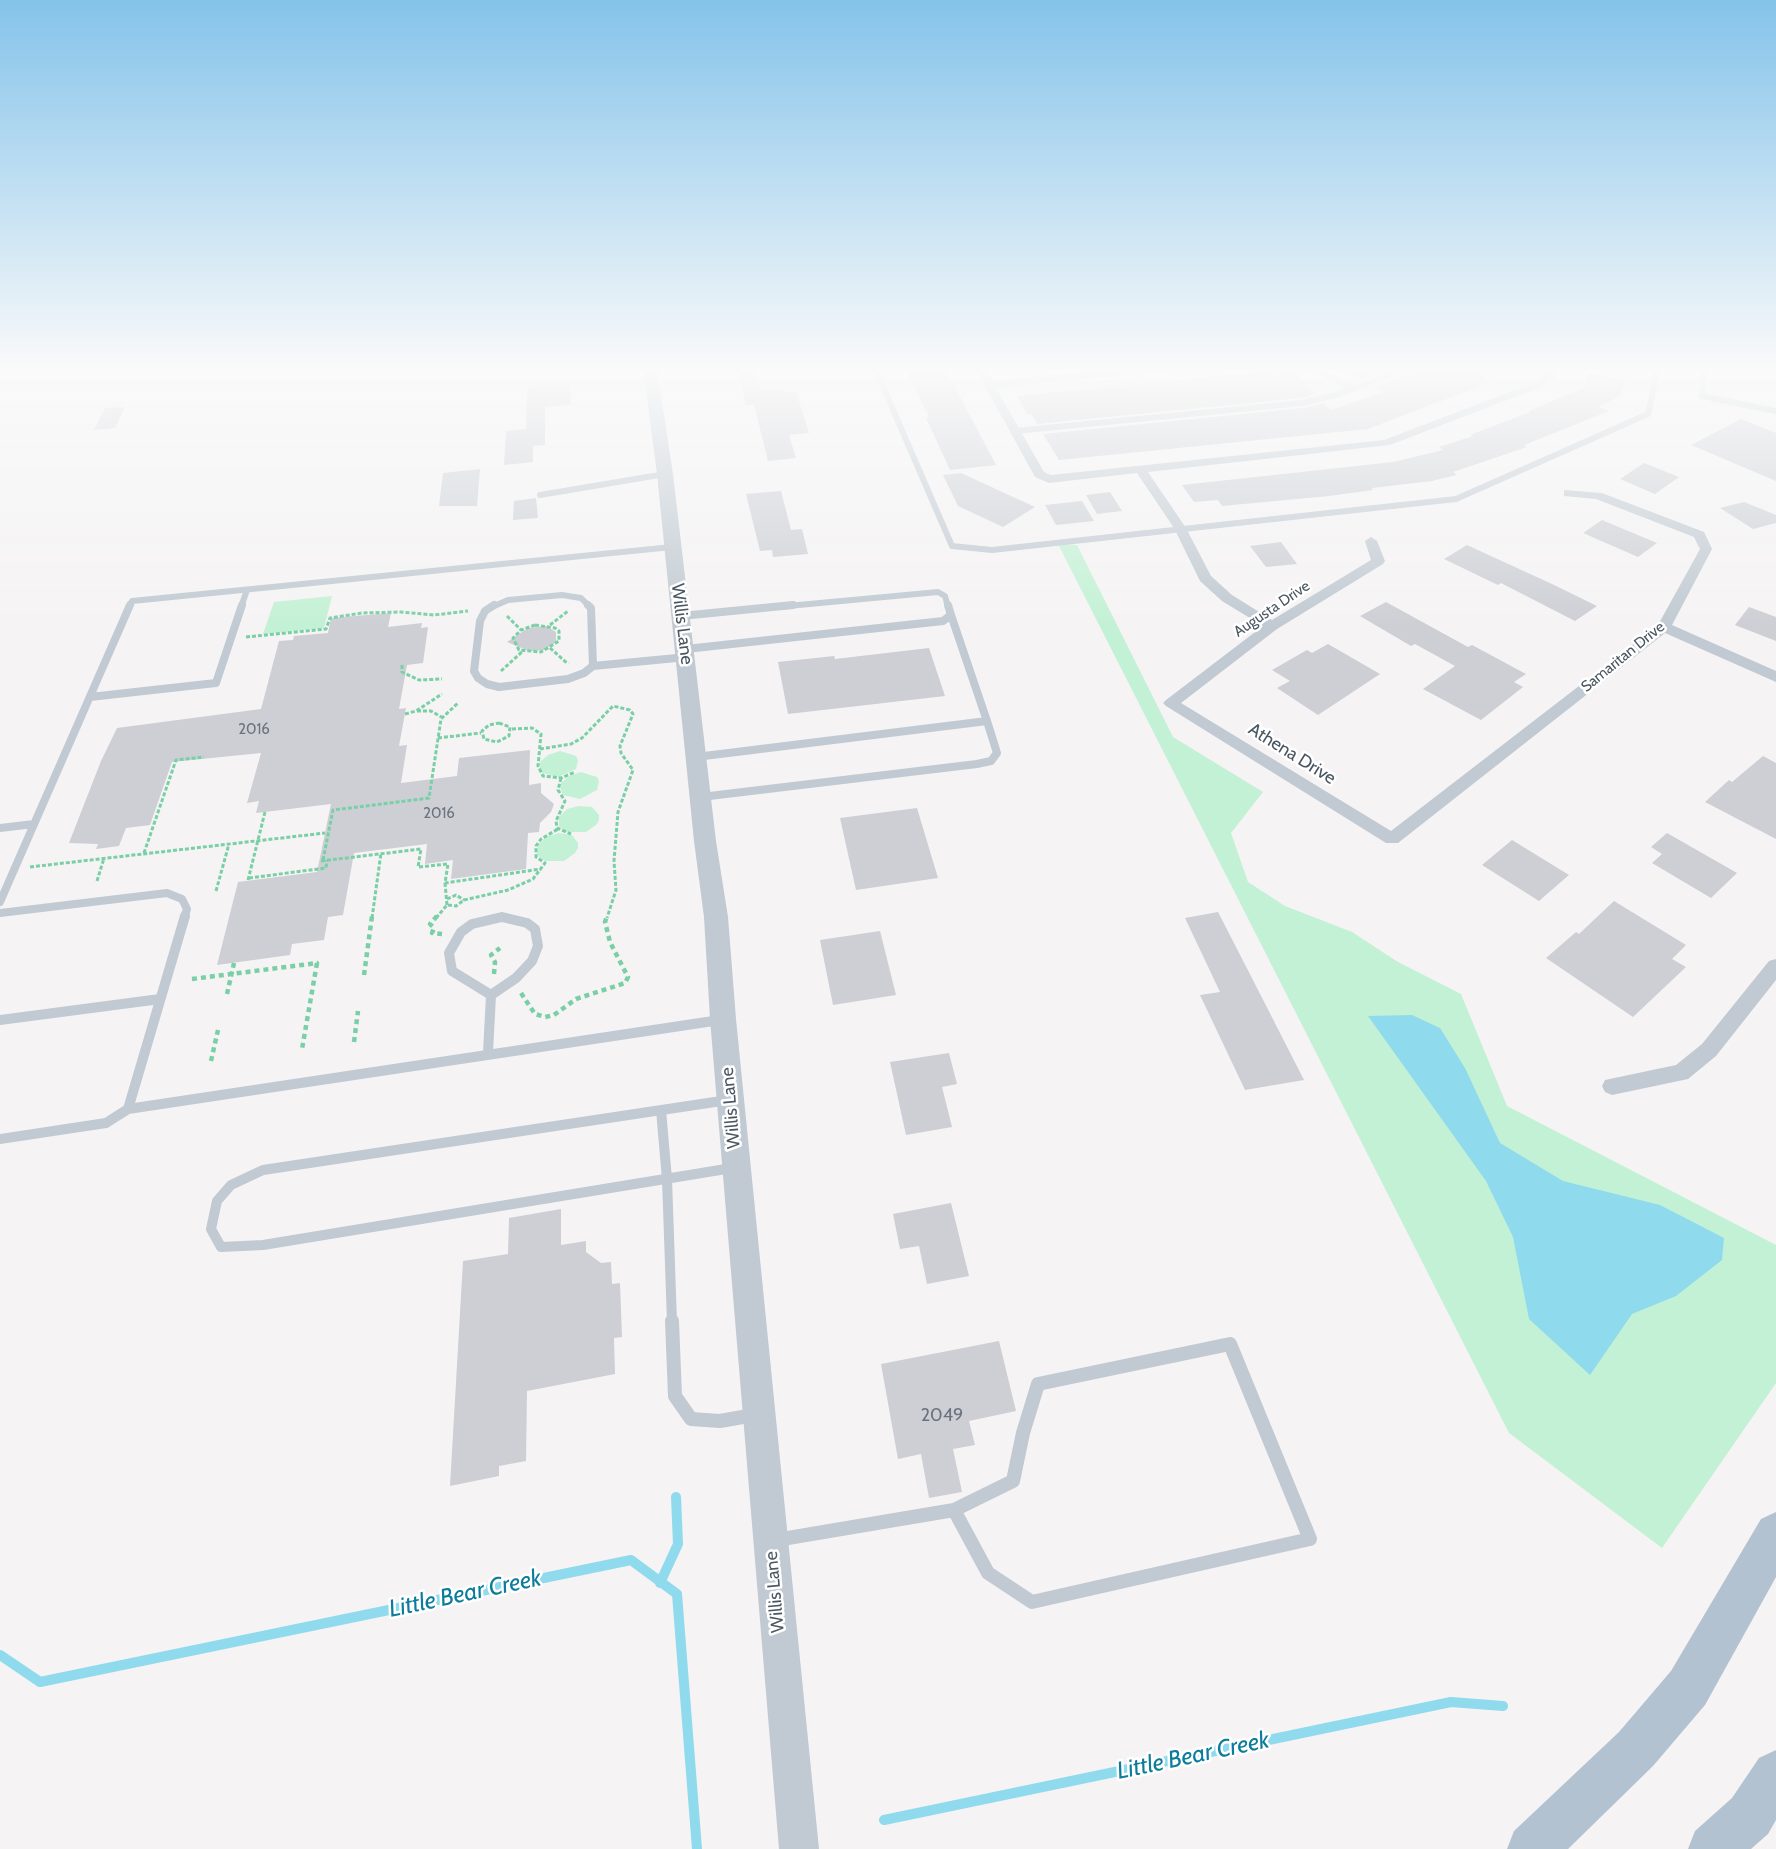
<!DOCTYPE html>
<style>
body{margin:0}
canvas{display:block;background:#f5f3f3}
</style>
<canvas width="1776" height="1849"></canvas>
<script>
const g = document.querySelector('canvas').getContext('2d');
g.lineJoin = 'round';
function fill(path, color) { g.fillStyle = color; g.fill(path, 'evenodd'); }
const poly = rows => new Path2D(rows.map(r => 'M' + r).join(''));
function strokePath(path, color, width, dash) { g.strokeStyle = color; g.lineWidth = width; g.lineCap = dash ? 'butt' : 'round'; g.setLineDash(dash || []); g.stroke(path); }
function label(font, color, halo, rows, align = 'center') {
  g.font = font + ' Cabin,sans-serif'; g.lineWidth = 5; g.setLineDash([]); g.textBaseline = 'middle'; g.strokeStyle = halo; g.fillStyle = color; for (const [text, x, y, turn = 0] of rows) {
    g.save(); g.translate(x, y); g.rotate((+turn || 0) * Math.PI / 180); g.textAlign = isNaN(turn) ? turn : align; if (halo) g.strokeText(text, 0, 0); g.fillText(text, 0, 0); g.restore();
  }
}
fill(poly([
 [1058,544,1077,545,1173,737,1263,792,1231,833,1248,882,1285,906,1352,932,1398,962,1461,994,1507,1106,1776,1245,1776,1383,1662,1548,1509,1433],
 [332,596,324,628,263,634,274,602],
 [560,751,576,756,578,760,576,769,558,777,542,773,540,770,540,762,548,755],
 [581,772,597,777,599,781,597,790,580,799,563,795,560,787,561,783,569,776],
 [579,806,592,807,599,815,599,820,596,825,586,832,566,832,559,826,559,817,567,809],
 [559,833,572,835,578,843,578,848,575,853,564,861,545,861,537,855,538,845,546,837]
]), '#c3f1d5');
fill(poly([
 [1412,1015,1440,1028,1465,1068,1500,1143,1563,1181,1660,1205,1724,1238,1722,1260,1676,1296,1632,1314,1590,1375,1529,1319,1513,1237,1486,1181,1368,1016]
]), '#90daee');
strokePath(poly([
 [660,1583,678,1544,676,1497],
 [0,1655,40,1682,631,1560,677,1594,697,1849],
 [884,1820,1451,1702,1503,1706]
]), '#90daee', 10);
fill(poly([
 [737,368,754,368,760,390,784,388,786,392,796,391,809,433,789,435,796,458,768,461,754,405,746,405],
 [905,368,945,368,996,465,950,470,926,418,929,417],
 [1338,368,1394,368,1361,380],
 [1414,368,1466,368,1493,381,1368,429,1059,460,1043,434,1303,408,1324,403,1330,410,1384,392,1374,387,1411,373],
 [1291,369,1315,394,1301,398,1037,424,1032,414,1027,414,1017,396],
 [1588,373,1625,380,1620,396,1599,407,1609,411,1524,445,1527,447,1453,472,1457,475,1432,481,1372,488,1373,490,1329,496,1222,506,1218,500,1194,502,1182,485,1393,462,1443,450,1439,447,1473,436,1470,435,1530,412,1529,411,1583,388],
 [570,380,571,405,545,407,545,445,533,446,533,462,504,465,506,431,526,429,527,387,537,387,537,383],
 [125,407,115,428,94,430,105,408],
 [1741,419,1776,433,1776,481,1691,445],
 [1644,463,1679,477,1655,494,1620,479],
 [480,469,477,506,439,506,443,473],
 [961,473,1035,507,1003,527,958,506,943,475],
 [781,491,791,530,802,529,808,554,773,557,772,550,760,551,746,494],
 [1110,492,1122,511,1097,514,1086,495],
 [536,498,538,518,513,520,514,501],
 [1082,501,1094,521,1056,525,1045,505],
 [1744,502,1776,515,1776,523,1753,529,1720,508],
 [1602,520,1657,543,1638,557,1583,533],
 [1281,542,1297,564,1266,567,1250,546],
 [1467,545,1552,584,1597,606,1575,621,1501,583,1498,585,1444,559],
 [1386,602,1468,647,1472,645,1526,674,1514,682,1523,687,1481,720,1423,689,1455,666,1415,644,1411,646,1360,616],
 [1749,607,1776,617,1776,641,1735,625],
 [391,613,388,627,422,623,421,628,428,627,423,663,407,665,399,709,406,708,399,746,407,745,401,783,457,776,459,758,530,750,529,785,541,783,541,793,554,804,551,812,540,823,539,832,528,833,526,869,451,879,453,860,425,864,427,844,354,853,343,915,328,917,324,940,292,944,290,955,217,965,238,882,317,872,331,804,256,813,259,801,247,803,261,753,172,762,150,825,126,828,119,846,96,849,98,844,69,843,101,761,117,728,261,709,279,641,293,640,294,636,328,633,331,618],
 [546,626,556,632,556,642,544,650,529,651,507,642,528,628],
 [1328,644,1380,674,1318,715,1277,688,1290,681,1272,670,1307,650,1312,653],
 [929,648,945,696,788,714,778,662,834,656,835,659],
 [1763,756,1776,763,1776,839,1705,802,1729,780,1732,782],
 [917,808,938,878,856,890,840,818],
 [1667,833,1737,873,1711,898,1652,863,1662,854,1651,847],
 [1512,840,1569,875,1539,901,1482,865],
 [1614,901,1686,945,1672,959,1686,967,1633,1017,1546,958,1576,932,1579,934],
 [1218,912,1256,986,1304,1080,1245,1090,1200,995,1220,992,1185,918],
 [880,931,896,995,833,1005,820,940],
 [949,1053,957,1084,942,1087,952,1127,906,1135,890,1062],
 [951,1203,969,1276,927,1284,919,1246,900,1249,893,1214],
 [561,1209,561,1245,586,1241,586,1252,601,1263,611,1262,612,1284,620,1283,622,1337,614,1338,615,1374,527,1391,526,1461,499,1466,499,1476,450,1486,463,1261,508,1254,509,1218],
 [999,1341,1016,1411,969,1421,975,1445,953,1449,962,1492,929,1498,921,1454,898,1459,881,1364]
]), '#cdcfd5');
strokePath(poly([
 [507,616,521,630],
 [535,625,555,628,559,631,559,641,541,652,519,650,513,638,521,630,535,625],
 [550,625,568,611],
 [246,637,326,629,330,618,362,613,401,612,434,615,468,611],
 [550,648,568,664],
 [402,665,402,672,419,680,442,679],
 [501,671,523,651],
 [417,711,431,711,443,718],
 [405,714,416,711,442,694],
 [499,723,510,727,509,736,497,742,484,739,482,731,489,725,499,723],
 [512,729,532,728,541,734,538,766,543,776,561,778,575,772],
 [438,738,481,733],
 [540,749,571,744,582,738,613,706,630,710,633,714,620,746,621,753,633,770,618,812,614,861,616,890,607,918],
 [561,778,558,790,565,801,556,821,557,828,571,834],
 [144,853,176,760,204,757],
 [323,860,333,810,429,798,441,719,458,703],
 [321,861,421,849,418,867,448,864,445,883,541,869],
 [30,867,325,833],
 [249,878,326,868,327,860],
 [248,880,265,812],
 [97,881,104,858],
 [445,883,447,905],
 [216,891,229,844],
 [447,899,456,895,464,900],
 [372,918,381,853],
 [436,918,447,905,456,906,464,900,508,890,533,879,545,863,536,857,536,846,541,839,558,829]
]), '#7ad0a6', 3, [4, 2]);
strokePath(poly([
 [437,916,430,924,434,928,432,933,442,934],
 [494,974,495,962,491,955,500,948],
 [364,975,372,916],
 [192,979,317,963,302,1049],
 [521,993,535,1014,545,1017,554,1015,576,999,625,983,628,977,610,942,605,922,607,916],
 [227,994,234,963],
 [354,1042,358,1011],
 [211,1061,218,1030]
]), '#7ad0a6', 4.5, [5, 4]);
strokePath(poly([
 [875,368,952,546,992,550,1456,499,1648,414,1658,368],
 [1312,368,1353,389],
 [1705,368,1702,396,1776,411],
 [1015,431,1302,403,1339,394,1409,368],
 [540,495,665,474],
 [129,607,132,601,672,547],
 [241,607,247,590],
 [492,607,508,600,562,595,581,598,590,607],
 [777,607,938,592,945,596,948,607]
]), '#c1cad2', 6);
strokePath(poly([
 [494,605,485,611,480,621,474,671,478,678,487,684,499,687,568,679,584,673,593,666],
 [588,605,591,608,593,666],
 [951,615,987,721],
 [681,616,793,605],
 [686,649,943,621,951,615,948,605],
 [593,666,687,657],
 [90,697,216,683,242,605],
 [696,757,987,721,997,753,991,761,977,764,701,797],
 [0,828,34,824],
 [0,902,130,605],
 [0,913,167,893,182,899,187,909,184,918],
 [498,918,504,918]
]), '#c1cad2', 8);
strokePath(poly([
 [185,916,128,1109,720,1020],
 [502,917,527,923,535,929,538,946,532,961,516,978,491,995,452,971,449,953,461,932,472,924,502,917],
 [0,1020,160,999],
 [488,1053,491,995],
 [728,1100,263,1170,231,1185,217,1201,211,1229,221,1247,263,1245,732,1168],
 [661,1110,667,1179,672,1322],
 [0,1139,106,1123,128,1109]
]), '#c1cad2', 10);
strokePath(poly([
 [672,1321,675,1396,691,1419,720,1421,754,1415],
 [1230,1344,1310,1539,1032,1602,988,1573,954,1510,1013,1481,1023,1433,1038,1384,1230,1344],
 [776,1540,954,1510]
]), '#c1cad2', 14);
fill(poly([
 [975,368,985,368,993,381,1131,368,1168,368,1163,371,996,388,1044,472,1051,475,1384,440,1533,383,1544,376,1550,368,1560,368,1552,380,1541,387,1390,445,1148,472,1186,528,1211,576,1232,595,1272,620,1371,560,1365,541,1371,537,1377,541,1385,561,1383,564,1277,629,1181,703,1391,831,1658,625,1700,549,1694,537,1596,499,1564,496,1564,490,1602,493,1704,532,1712,549,1672,625,1776,671,1776,682,1665,633,1398,843,1386,843,1166,706,1163,703,1166,700,1263,626,1222,601,1200,581,1174,528,1137,473,1049,483,1035,477,975,368],
 [1776,959,1776,980,1716,1056,1688,1079,1612,1095,1605,1092,1602,1086,1605,1080,1676,1065,1702,1044,1769,961,1776,959]
]), '#c1cad2');
fill(poly([
 [643,368,657,368,673,474,716,841,728,917,736,1019,819,1849,779,1849,710,1019,704,917,694,841,657,474,643,368]
]), '#c1cad2');
fill(poly([
 [1776,1512,1776,1577,1705,1705,1653,1766,1568,1849,1507,1849,1514,1831,1619,1732,1671,1671,1761,1519,1776,1512],
 [1776,1750,1776,1820,1768,1834,1751,1849,1688,1849,1695,1831,1732,1798,1759,1758,1776,1750]
]), '#b3c2d1');
const sky = g.createLinearGradient(0, 0, 0, 627);
sky.addColorStop(0, '#85c3ea');
sky.addColorStop(0.59, '#fafafa');
sky.addColorStop(1, '#fafafa00');
g.fillStyle = sky;
g.fillRect(0, 0, 1776, 627);
label('15px', '#4a5661', '#fff', [
 ["Augusta Drive",1272,609,-34],
 ["Samaritan Drive",1623,657,-39]
]);
label('15px', '#6b747e', null, [
 ["2016",254,730],
 ["2016",439,814]
]);
label('18px', '#4a5661', '#fff', [
 ["Willis Lane",682,624,83],
 ["Athena Drive",1292,754,32],
 ["Willis Lane",731,1108,-95],
 ["Willis Lane",775,1592,-95]
]);
label('18px', '#6b747e', null, [
 ["2049",942,1416]
]);
label('italic 24px', '#0c7c9b', '#fff', [
 ["Little Bear Creek",465,1594,-12],
 ["Little Bear Creek",1193,1756,-12]
]);
</script>
